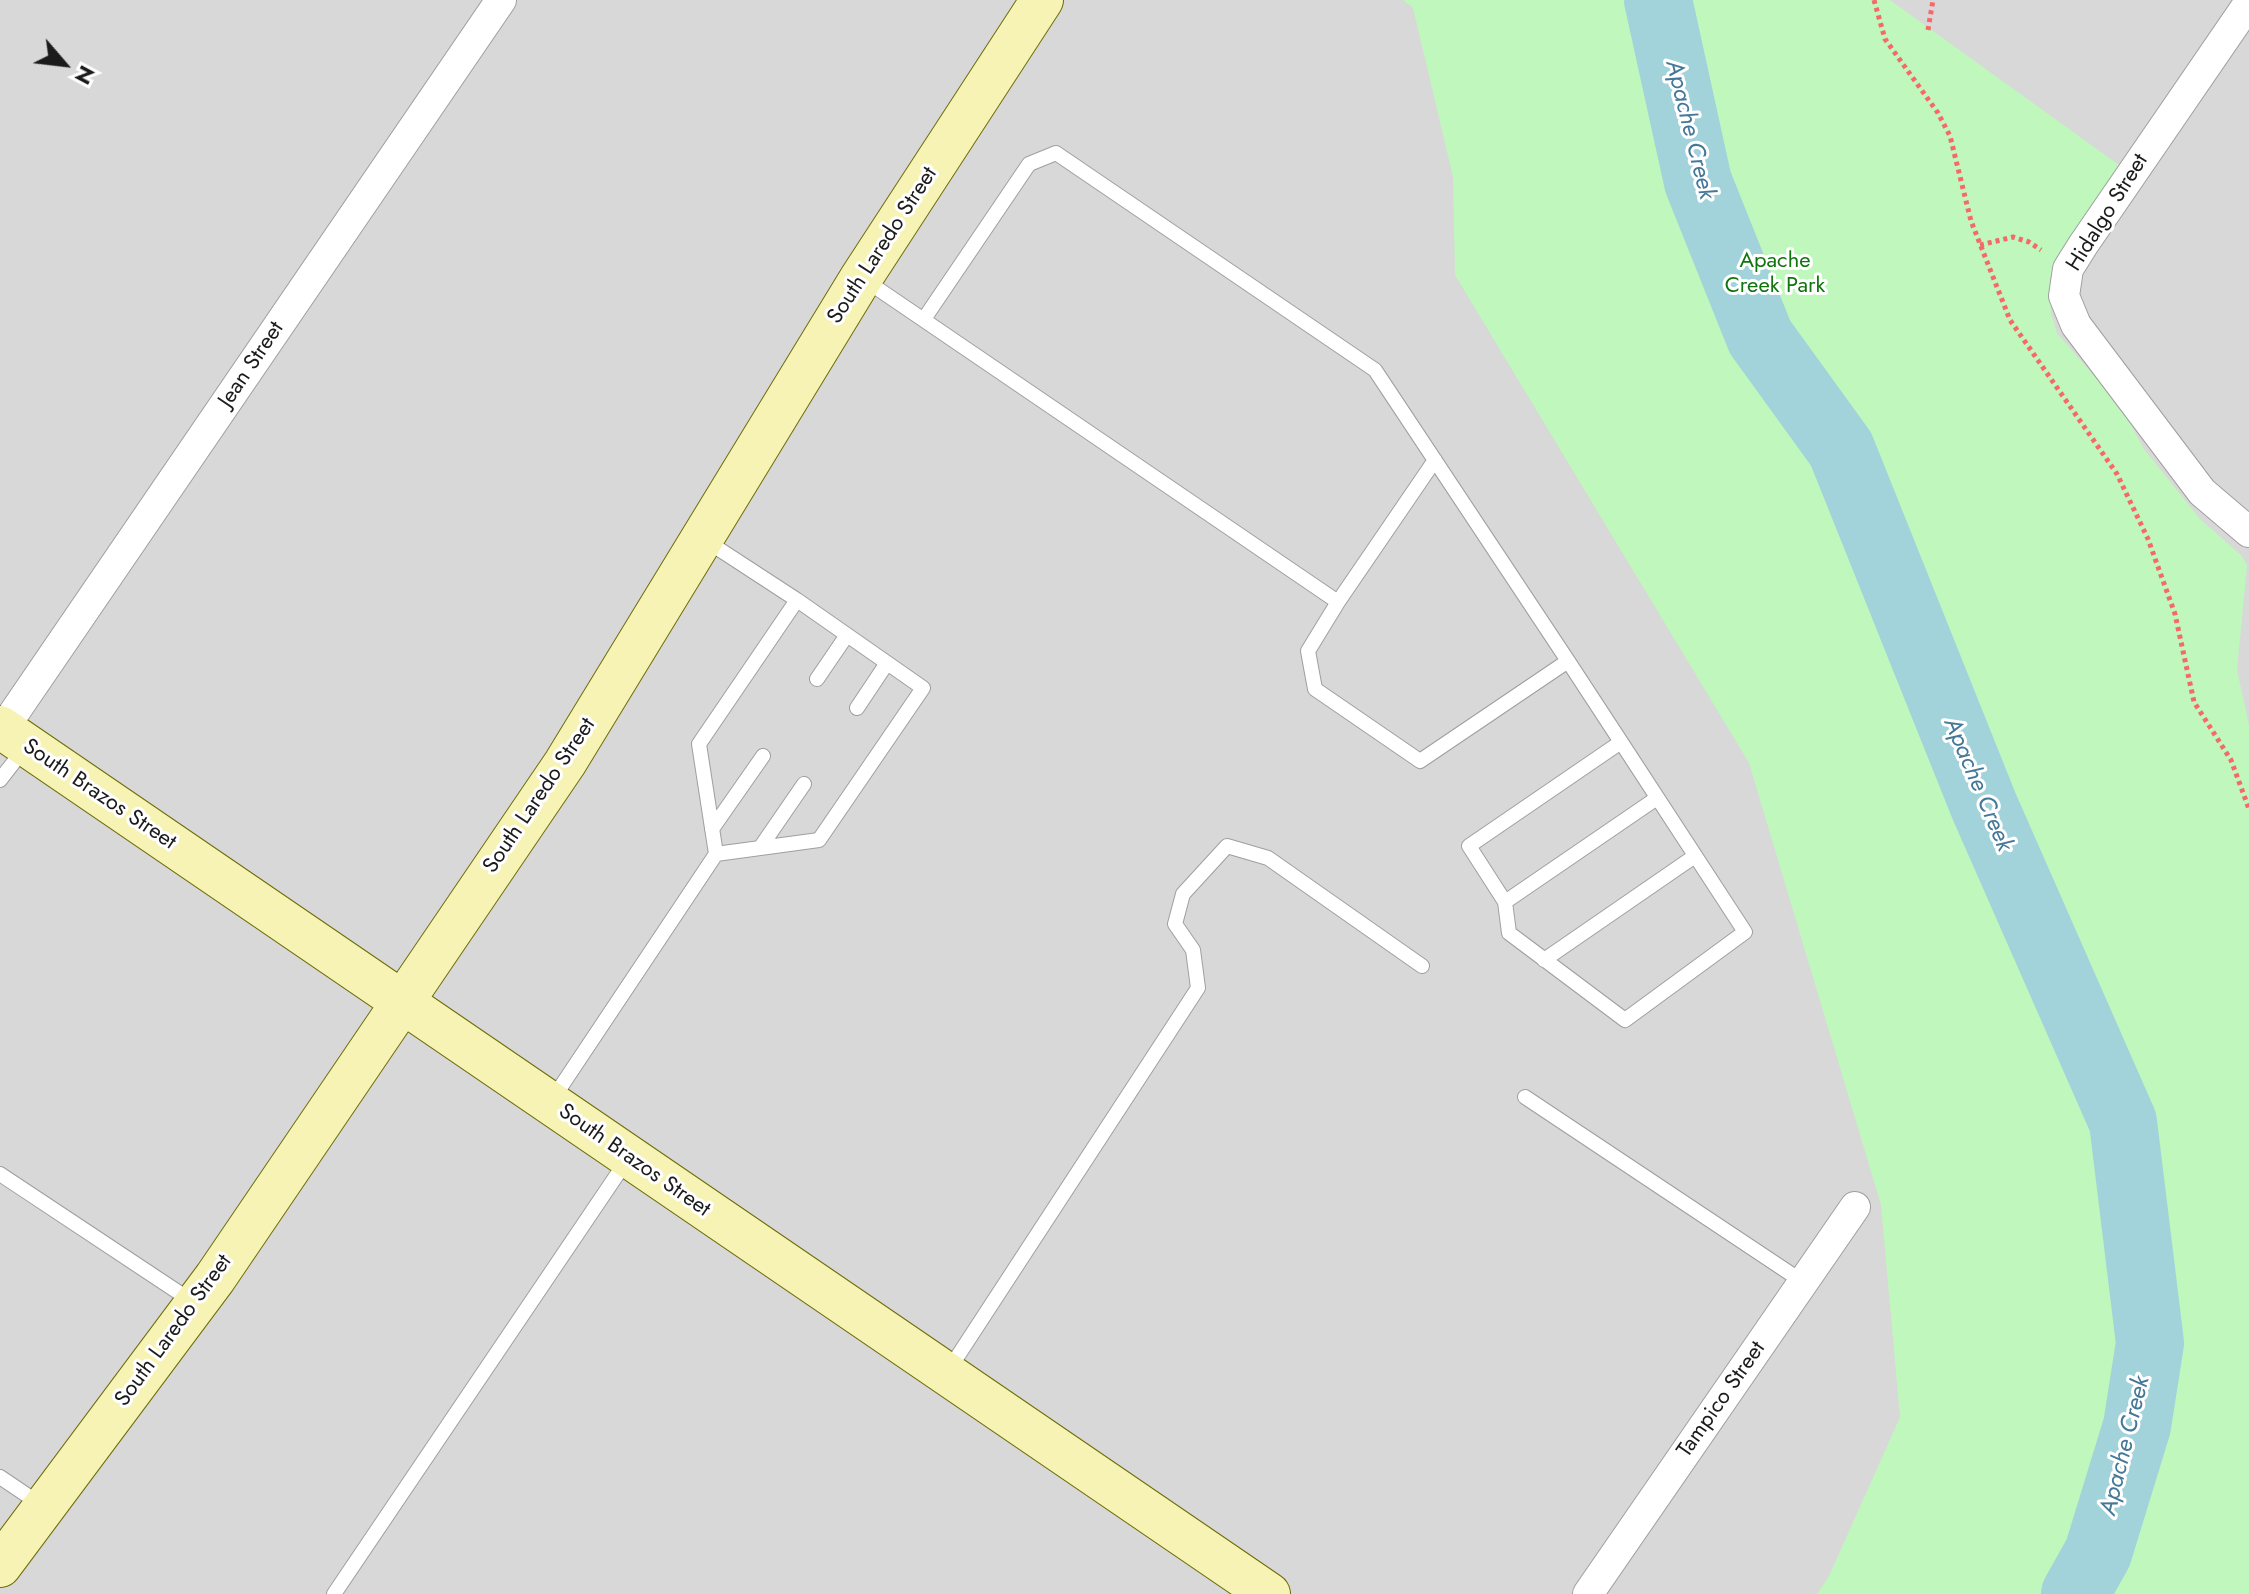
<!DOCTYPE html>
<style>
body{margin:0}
#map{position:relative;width:2249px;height:1594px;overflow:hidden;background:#ede7e1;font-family:Jost,sans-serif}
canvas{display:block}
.north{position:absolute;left:24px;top:24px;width:80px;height:80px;-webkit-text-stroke:6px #fff;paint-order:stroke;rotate:118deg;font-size:22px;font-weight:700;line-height:32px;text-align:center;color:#1b1b1b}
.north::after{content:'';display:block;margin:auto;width:28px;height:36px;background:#1b1b1b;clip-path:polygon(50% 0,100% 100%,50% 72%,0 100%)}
</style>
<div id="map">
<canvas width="2249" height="1594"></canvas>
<div class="north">N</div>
</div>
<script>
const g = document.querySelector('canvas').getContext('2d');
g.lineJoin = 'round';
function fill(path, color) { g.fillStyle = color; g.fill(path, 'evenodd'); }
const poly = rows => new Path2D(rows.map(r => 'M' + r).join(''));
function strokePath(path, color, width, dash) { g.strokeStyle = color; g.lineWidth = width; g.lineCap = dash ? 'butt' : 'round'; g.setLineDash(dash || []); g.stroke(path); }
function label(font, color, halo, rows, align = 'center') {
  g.font = font + ' Jost,sans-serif'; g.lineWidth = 6; g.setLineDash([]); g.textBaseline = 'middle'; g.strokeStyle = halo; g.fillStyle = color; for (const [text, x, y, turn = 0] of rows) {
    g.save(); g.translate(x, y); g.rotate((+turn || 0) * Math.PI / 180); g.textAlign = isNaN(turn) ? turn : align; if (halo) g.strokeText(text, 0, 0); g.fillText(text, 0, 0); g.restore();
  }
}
fill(poly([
 [0,0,2249,0,2249,1594,0,1594]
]), '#d9d8d8');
fill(poly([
 [1403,0,1890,0,2119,165,2050,278,2051,313,2057,333,2102,385,2130,423,2144,449,2200,519,2241,555,2247,565,2237,670,2249,725,2249,1594,1817,1594,1829,1576,1900,1417,1881,1205,1749,763,1455,275,1453,177,1413,8]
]), '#bff7bd');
strokePath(poly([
 [1658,0,1698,182,1760,337,1841,449,1984,806,2123,1122,2150,1343,2137,1426,2098,1553,2075,1594]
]), '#a2d3da', 68);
const lane = poly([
 [865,280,1338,602,1308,651,1315,689,1420,761,1568,661,1375,370,1056,153,1029,164,924,319],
 [1338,602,1435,460],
 [1568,661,1621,742,1745,932,1625,1020,1509,933,1505,902,1469,846,1621,742],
 [817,679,847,635],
 [857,708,887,663],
 [0,780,24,749],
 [712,829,763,756],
 [760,848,804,784],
 [716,854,819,840,923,688,797,600],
 [1505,902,1657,798],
 [1544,960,1695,856],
 [1525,1097,1803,1282],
 [552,1100,716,854,699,744,797,600,705,540],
 [0,1174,193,1302],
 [948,1371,1198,988,1193,950,1175,924,1183,894,1227,846,1268,858,1422,966],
 [0,1477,40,1504],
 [334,1594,627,1160]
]);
const street = poly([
 [2249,3,2083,245,2068,269,2064,296,2076,325,2202,492,2249,532],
 [3,729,501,0],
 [1588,1594,1855,1207]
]);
const secondary = poly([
 [0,727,1269,1594],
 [0,1566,215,1278,565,763,861,278,1042,0]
]);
strokePath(lane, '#9f9f9f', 16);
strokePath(street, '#9f9f9f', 32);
strokePath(secondary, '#6d6d07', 44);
strokePath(poly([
 [1874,0,1885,39,1938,113,1950,136,1971,221,2010,320,2117,474,2148,539,2175,614,2194,702,2231,760,2249,809],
 [1928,30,1933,0],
 [1980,245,2013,237,2029,242,2041,250]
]), '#f56969', 5, [4, 4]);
strokePath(lane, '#fff', 14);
strokePath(street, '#fff', 30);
strokePath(secondary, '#f7f3b4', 42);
label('22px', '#1b1b1b', '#fff', [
 ["Hidalgo Street",2108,213,-58],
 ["South Laredo Street",883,246,-57],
 ["Jean Street",252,365,-56],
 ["South Brazos Street",99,795,34],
 ["South Laredo Street",540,796,-56],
 ["South Brazos Street",634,1161,35],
 ["South Laredo Street",174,1331,-54],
 ["Tampico Street",1722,1400,-55]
]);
label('22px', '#10750e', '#fff', [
 ["Apache",1775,262],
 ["Creek Park",1775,287]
]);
label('italic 24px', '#457898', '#fff', [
 ["Apache Creek",1689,130,76],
 ["Apache Creek",1977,785,67],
 ["Apache Creek",2126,1446,-76]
]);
</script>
